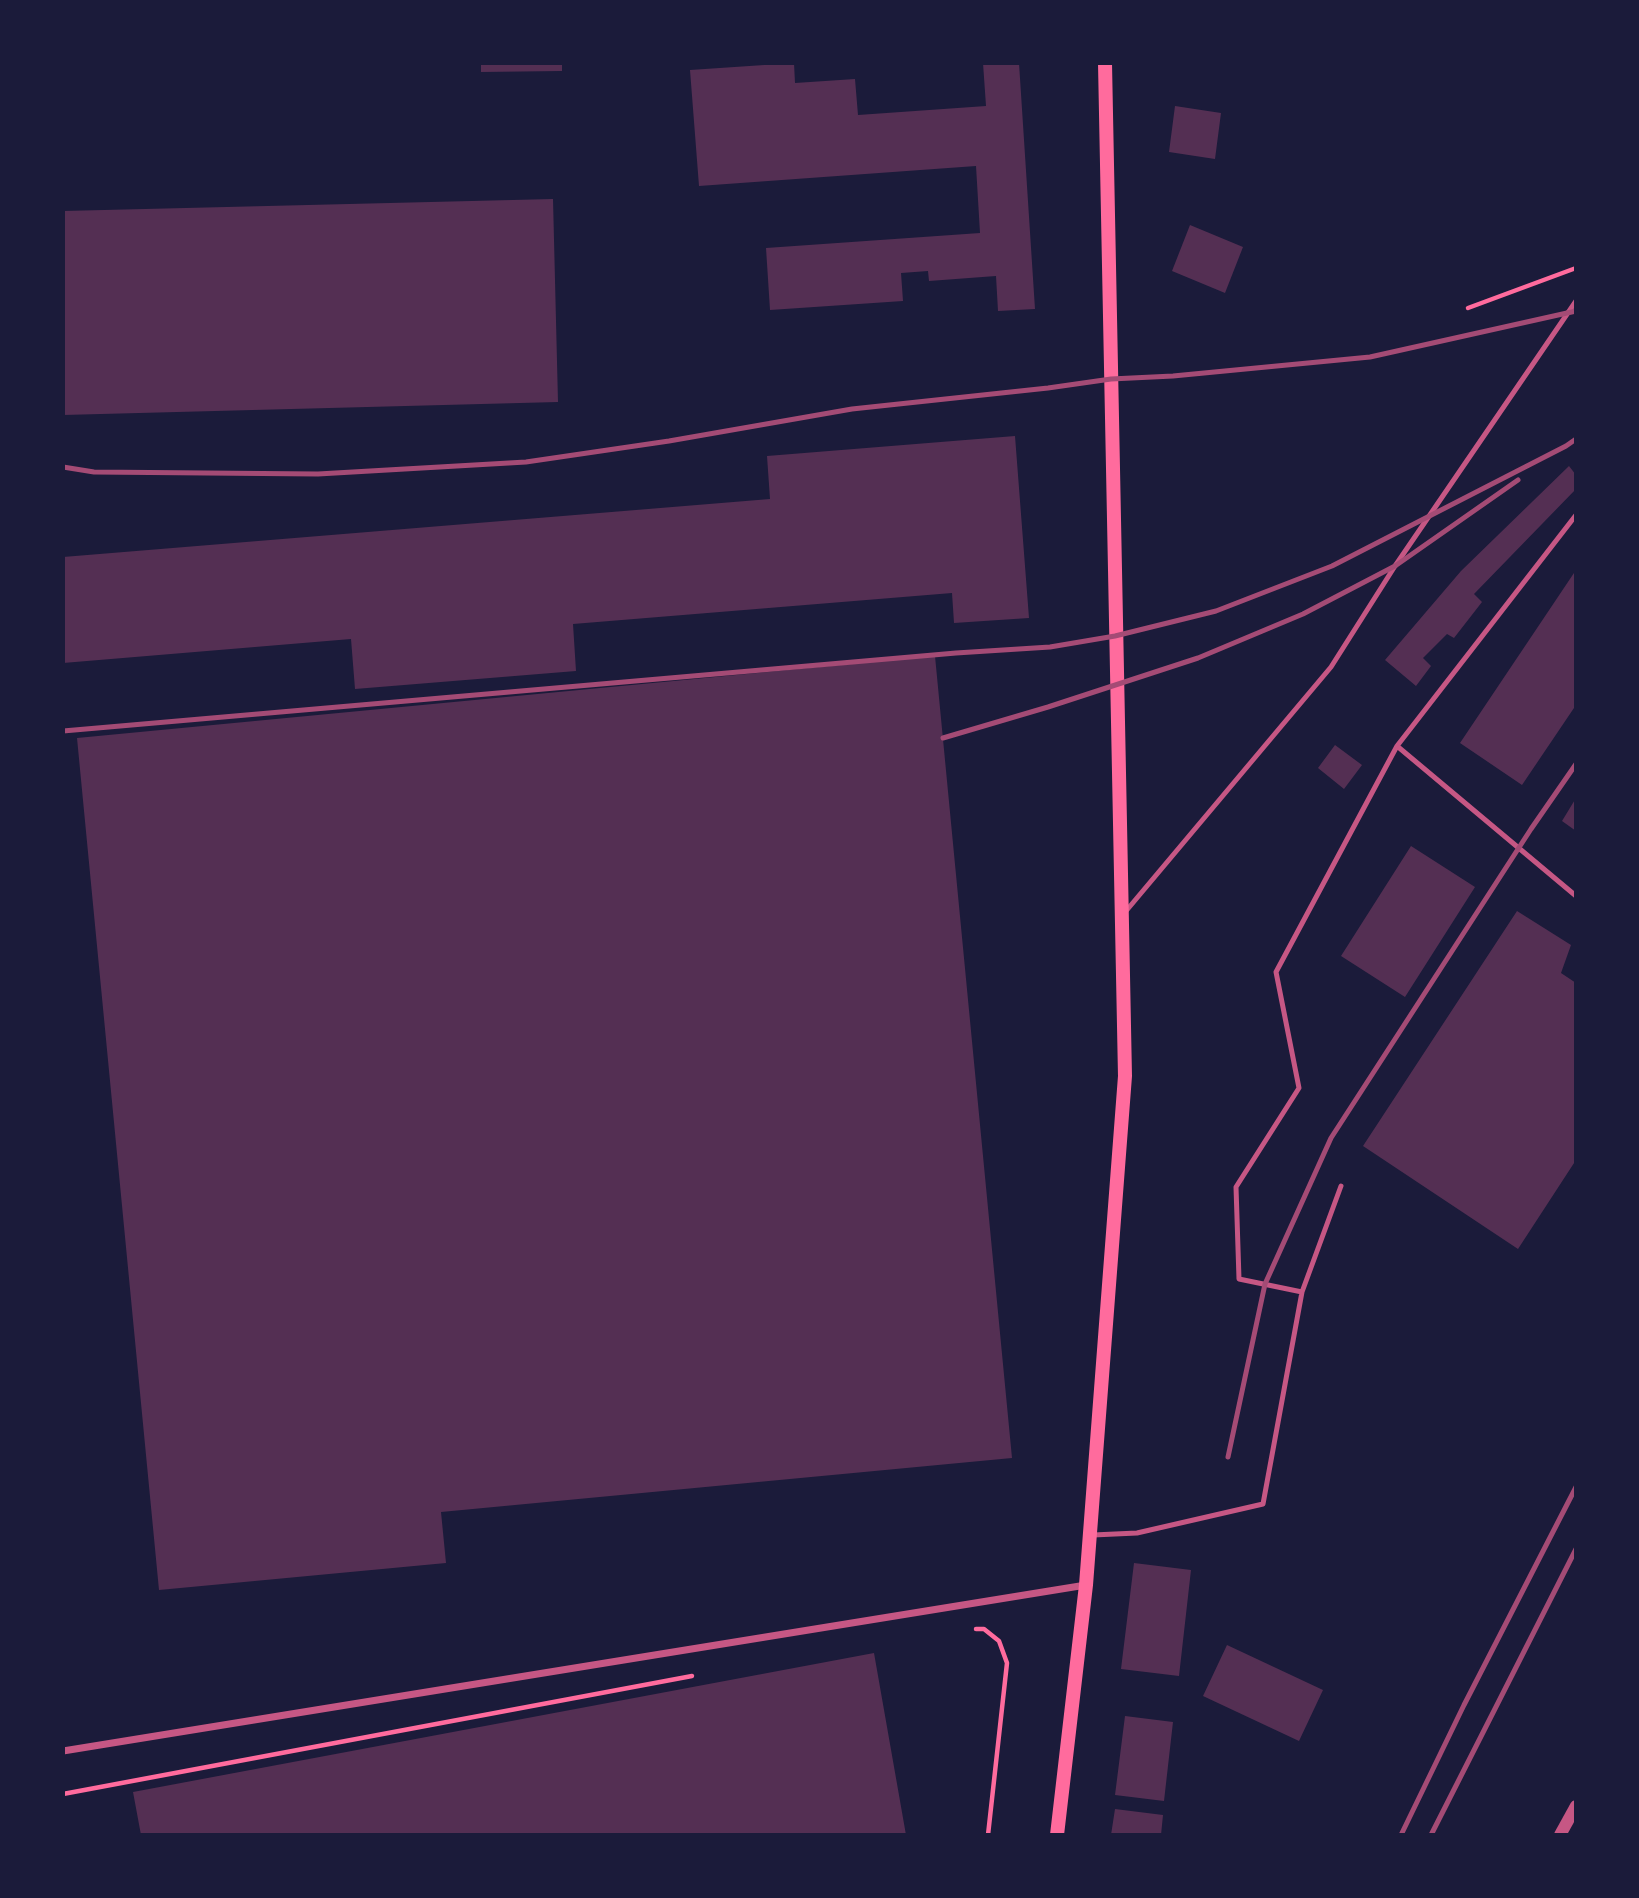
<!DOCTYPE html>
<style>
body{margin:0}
#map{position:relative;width:1639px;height:1898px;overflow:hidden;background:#1b1b3a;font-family:"PT Sans Narrow",sans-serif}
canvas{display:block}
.frame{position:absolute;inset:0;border:65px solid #1b1b3a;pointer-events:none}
</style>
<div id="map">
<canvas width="1639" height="1898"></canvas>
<div class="frame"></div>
</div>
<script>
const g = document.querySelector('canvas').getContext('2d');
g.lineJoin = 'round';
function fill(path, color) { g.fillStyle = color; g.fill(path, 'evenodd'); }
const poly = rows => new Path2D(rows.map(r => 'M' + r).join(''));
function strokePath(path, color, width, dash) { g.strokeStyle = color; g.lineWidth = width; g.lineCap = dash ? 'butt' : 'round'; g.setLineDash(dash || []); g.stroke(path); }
fill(poly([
 [481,63,562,63,562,71,481,72],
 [794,63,795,83,855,79,858,115,986,106,983,63,1019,63,1035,309,998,311,996,276,929,281,928,271,901,273,903,301,770,310,766,248,980,233,976,166,699,186,690,70],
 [1175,106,1221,113,1215,159,1169,152],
 [553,199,558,402,63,415,63,211],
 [1190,225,1243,247,1225,293,1172,271],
 [1015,436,1029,618,954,623,952,593,573,624,576,671,355,689,351,639,63,663,63,557,770,499,767,456],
 [1569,466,1576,475,1576,489,1474,594,1482,602,1454,638,1447,634,1423,658,1431,666,1416,686,1385,660,1461,571],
 [1576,570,1576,705,1522,785,1460,743],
 [935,656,1012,1458,441,1512,446,1563,159,1590,77,738],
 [1335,745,1362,765,1344,789,1318,768],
 [1576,798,1576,831,1562,821],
 [1411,846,1475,887,1405,997,1341,956],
 [1517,911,1571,945,1561,973,1576,983,1576,1160,1518,1249,1363,1146],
 [1134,1563,1191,1570,1179,1676,1121,1669],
 [1227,1645,1323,1690,1299,1741,1203,1696],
 [874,1653,906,1835,141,1835,133,1792],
 [1125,1716,1173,1722,1164,1801,1115,1795],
 [1115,1809,1163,1815,1161,1835,1111,1835]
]), '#542f53');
strokePath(poly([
 [1468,308,1576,268],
 [976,1629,984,1629,999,1641,1007,1663,988,1835],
 [63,1794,692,1676]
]), '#ff6b9d', 4.5);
strokePath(poly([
 [1397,746,1576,515],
 [1126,911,1331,667,1395,566,1576,301],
 [1302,1292,1239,1279,1236,1187,1299,1088,1276,972,1397,746,1576,896],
 [1093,1535,1137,1533,1263,1504,1302,1292,1341,1186]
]), '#c65784', 5);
strokePath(poly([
 [63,1751,1086,1585]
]), '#c65784', 7);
strokePath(poly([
 [1560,1835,1576,1806]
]), '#c65784', 12);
strokePath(poly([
 [1057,1835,1086,1585,1125,1076,1105,63]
]), '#ff6b9d', 14);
strokePath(poly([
 [63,467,94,472,318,474,526,462,669,441,852,409,1048,388,1111,379,1173,376,1370,357,1576,311],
 [63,731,956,653,1050,647,1115,636,1216,611,1332,566,1566,446,1576,439],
 [943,738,1048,707,1198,658,1303,614,1395,566,1518,480],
 [1228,1457,1265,1284,1331,1138,1531,829,1576,764],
 [1401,1835,1464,1705,1576,1487],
 [1431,1835,1576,1549]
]), '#a44b75', 5);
</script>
